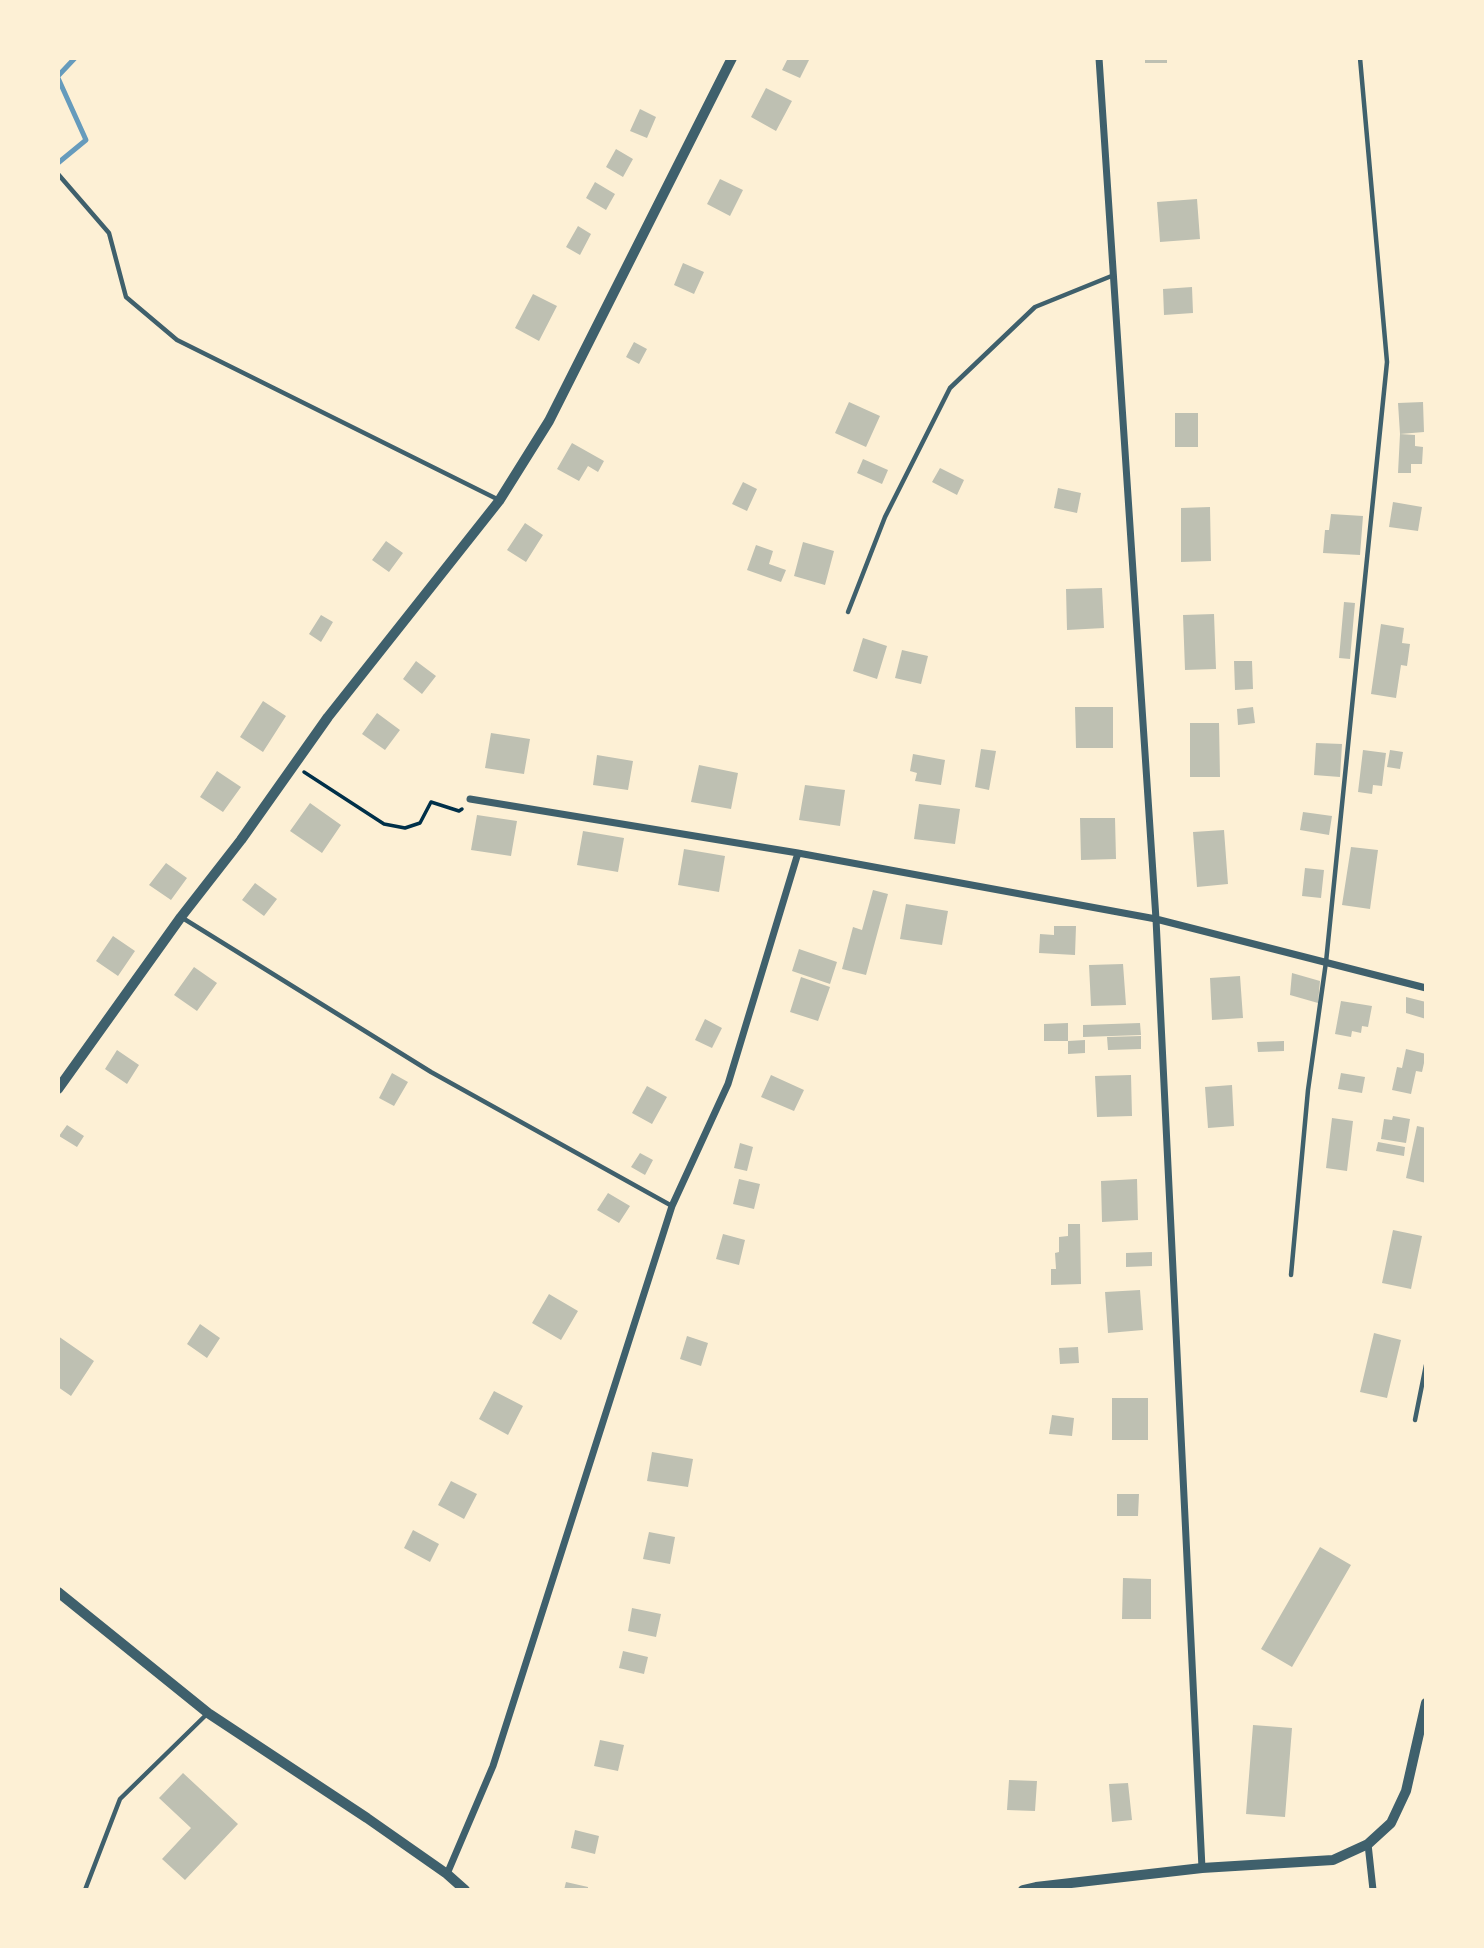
<!DOCTYPE html>
<style>
body{margin:0}
#map{position:relative;width:1484px;height:1948px;overflow:hidden;background:#fdf0d5;font-family:Bitter,serif}
canvas{display:block}
.frame{position:absolute;inset:0;border:60px solid #fdf0d5;pointer-events:none}
</style>
<div id="map">
<canvas width="1484" height="1948"></canvas>
<div class="frame"></div>
</div>
<script>
const g = document.querySelector('canvas').getContext('2d');
g.lineJoin = 'round';
const poly = rows => new Path2D(rows.map(r => 'M' + r).join(''));
function strokePath(path, color, width, dash) { g.strokeStyle = color; g.lineWidth = width; g.lineCap = dash ? 'butt' : 'round'; g.setLineDash(dash || []); g.stroke(path); }
function fill(path, color) { g.fillStyle = color; g.fill(path, 'evenodd'); }
strokePath(poly([
 [58,76,75,58],
 [58,78,86,140,58,163]
]), '#669bbc', 5);
fill(poly([
 [788,58,810,58,800,78,782,70],
 [1145,58,1167,58,1167,63,1145,63],
 [766,88,792,101,776,131,751,117],
 [640,109,656,117,647,138,630,131],
 [616,149,633,159,623,177,606,167],
 [720,179,743,190,730,216,707,204],
 [595,182,615,194,606,210,586,198],
 [1197,199,1200,239,1160,242,1157,202],
 [578,226,591,234,580,255,566,247],
 [683,263,704,272,694,294,674,285],
 [1192,287,1193,313,1164,315,1163,289],
 [533,294,557,306,539,341,515,328],
 [634,342,647,349,639,364,626,357],
 [849,402,880,416,866,447,835,433],
 [1423,402,1424,432,1400,434,1415,435,1415,446,1423,447,1422,464,1411,464,1411,473,1398,473,1400,434,1398,403],
 [1175,413,1198,413,1198,447,1175,447],
 [572,443,604,461,598,472,588,466,579,481,557,469],
 [863,459,888,470,882,484,857,473],
 [940,468,964,480,957,495,932,482],
 [743,482,757,489,747,511,732,504],
 [1058,488,1081,493,1077,513,1054,508],
 [1393,502,1422,507,1418,531,1389,527],
 [1210,507,1211,561,1181,562,1181,508],
 [1331,514,1363,516,1360,555,1323,553,1325,530,1329,530],
 [525,523,543,535,526,562,507,550],
 [386,541,403,553,389,572,372,560],
 [803,542,834,551,825,585,794,576],
 [756,545,773,551,769,564,786,570,781,582,747,570],
 [1102,588,1104,628,1067,630,1066,589],
 [1344,602,1355,603,1350,659,1339,658],
 [1214,614,1216,669,1185,670,1183,615],
 [321,615,333,622,321,642,309,634],
 [1381,624,1404,628,1402,643,1410,644,1407,666,1401,665,1396,698,1371,694],
 [863,638,887,646,877,679,853,671],
 [902,650,928,656,921,684,895,678],
 [416,661,436,676,422,694,403,679],
 [1234,661,1252,661,1253,689,1235,690],
 [263,701,286,716,263,752,240,737],
 [1075,707,1113,707,1113,748,1076,748],
 [1253,707,1255,723,1238,725,1237,709],
 [377,713,400,730,385,750,362,734],
 [1190,723,1219,723,1220,777,1190,777],
 [491,733,530,739,524,774,485,768],
 [1316,743,1342,744,1340,777,1314,775],
 [981,749,996,751,989,790,975,787],
 [1363,750,1386,753,1382,786,1373,785,1372,794,1358,792],
 [1390,750,1403,752,1400,769,1387,767],
 [913,754,945,760,941,785,915,781,917,773,910,771],
 [597,755,633,761,628,790,593,785],
 [699,765,738,773,731,809,691,802],
 [217,771,241,787,223,812,200,797],
 [805,785,845,790,840,826,799,820],
 [310,803,341,825,322,853,290,831],
 [919,804,960,809,955,844,914,839],
 [1303,812,1332,816,1329,835,1300,830],
 [477,815,517,821,511,856,471,850],
 [1080,818,1115,818,1116,859,1081,860],
 [1224,830,1228,884,1197,887,1193,832],
 [583,831,624,838,618,872,577,865],
 [1351,847,1378,850,1370,909,1342,905],
 [684,849,725,856,719,892,678,885],
 [166,863,187,878,171,900,149,885],
 [1305,868,1324,870,1321,898,1302,896],
 [255,883,277,899,264,916,242,900],
 [873,890,888,894,866,975,842,969,853,927,862,930],
 [906,904,948,911,942,945,900,939],
 [1054,926,1076,926,1075,955,1039,953,1040,934,1054,935],
 [113,936,135,951,118,976,96,961],
 [799,949,837,962,830,984,792,971],
 [1123,964,1126,1005,1091,1006,1089,965],
 [194,967,217,983,197,1011,174,995],
 [1292,973,1320,981,1318,1003,1290,995],
 [1240,976,1243,1018,1212,1020,1210,978],
 [801,977,830,987,818,1021,790,1012],
 [1406,997,1426,1002,1426,1019,1406,1013],
 [1341,1001,1372,1006,1368,1027,1362,1026,1361,1033,1352,1031,1351,1037,1335,1034],
 [705,1019,722,1028,712,1048,695,1040],
 [1068,1023,1068,1041,1044,1041,1044,1024],
 [1140,1023,1141,1035,1083,1037,1083,1025],
 [1141,1036,1141,1049,1108,1050,1107,1037],
 [1085,1040,1085,1053,1068,1054,1068,1041],
 [1284,1041,1284,1051,1258,1052,1257,1042],
 [1406,1049,1426,1054,1422,1072,1416,1071,1411,1094,1392,1090,1397,1067,1402,1068],
 [117,1050,139,1065,127,1084,105,1069],
 [392,1073,408,1082,394,1106,379,1098],
 [1341,1073,1365,1077,1362,1093,1338,1089],
 [771,1075,804,1090,794,1111,761,1097],
 [1131,1075,1132,1116,1097,1117,1095,1076],
 [1232,1085,1234,1126,1208,1128,1205,1087],
 [647,1086,667,1097,652,1124,632,1113],
 [1393,1116,1410,1119,1406,1143,1381,1139,1384,1119,1392,1120],
 [1332,1118,1353,1121,1347,1171,1326,1168],
 [67,1125,84,1136,77,1147,59,1136],
 [1417,1126,1426,1128,1426,1183,1406,1178],
 [1378,1142,1405,1147,1404,1156,1376,1151],
 [740,1143,753,1147,747,1171,734,1168],
 [640,1153,653,1160,645,1175,631,1167],
 [739,1179,760,1184,754,1209,733,1204],
 [1137,1179,1138,1220,1102,1222,1101,1181],
 [608,1193,630,1206,619,1223,597,1210],
 [1068,1224,1080,1224,1081,1284,1051,1285,1051,1269,1056,1269,1055,1253,1059,1252,1059,1237,1068,1236],
 [1393,1230,1422,1236,1411,1289,1382,1283],
 [723,1234,745,1240,739,1265,716,1259],
 [1152,1252,1152,1266,1126,1267,1126,1253],
 [1140,1290,1143,1330,1108,1333,1105,1292],
 [549,1294,578,1311,561,1340,532,1323],
 [200,1324,220,1338,207,1358,187,1344],
 [1374,1333,1401,1340,1387,1398,1360,1392],
 [58,1336,94,1361,71,1396,58,1387],
 [687,1336,708,1343,701,1366,680,1359],
 [1078,1347,1079,1363,1060,1364,1059,1348],
 [494,1391,523,1406,508,1435,479,1419],
 [1112,1398,1148,1398,1148,1440,1112,1440],
 [1052,1415,1074,1418,1072,1436,1049,1434],
 [652,1452,693,1459,688,1487,647,1481],
 [451,1481,477,1494,464,1519,438,1505],
 [1117,1494,1139,1494,1138,1516,1117,1516],
 [413,1530,439,1544,430,1562,404,1548],
 [649,1532,675,1537,670,1564,643,1559],
 [1320,1547,1351,1565,1292,1667,1261,1649],
 [1123,1578,1151,1579,1151,1619,1122,1619],
 [632,1608,661,1614,656,1637,628,1631],
 [623,1651,648,1657,644,1674,619,1668],
 [1253,1725,1292,1728,1285,1817,1246,1814],
 [600,1740,624,1745,618,1771,594,1766],
 [183,1773,238,1824,185,1880,162,1859,191,1828,159,1798],
 [1009,1780,1037,1781,1035,1811,1007,1810],
 [1128,1783,1132,1820,1112,1822,1109,1784],
 [575,1830,599,1836,595,1854,571,1848],
 [566,1882,588,1887,588,1890,564,1890]
]), '#bec0b2');
strokePath(poly([
 [304,772,384,824,405,828,420,823,431,802,459,811,462,809]
]), '#003049', 3.5);
strokePath(poly([
 [58,174,109,233,126,297,177,340,499,500],
 [848,612,885,517,950,388,1035,307,1114,275],
 [181,917,431,1072,672,1206],
 [1291,1275,1308,1090,1326,962,1387,362,1360,58],
 [1415,1420,1426,1365],
 [58,1890,59,1890],
 [85,1890,120,1799,207,1714]
]), '#3f606c', 4.5);
strokePath(poly([
 [1099,58,1156,919,1202,1868],
 [470,799,798,853,1156,919,1426,988],
 [1368,1844,1373,1890],
 [447,1874,493,1766,672,1206,728,1084,798,853]
]), '#3f606c', 7);
strokePath(poly([
 [58,1089,181,917,241,840,328,717,499,501,549,421,732,58],
 [58,1592,208,1713,367,1818,447,1874,465,1890],
 [1023,1890,1036,1887,1202,1868,1333,1860,1368,1844,1391,1823,1406,1791,1426,1703]
]), '#3f606c', 10);
</script>
